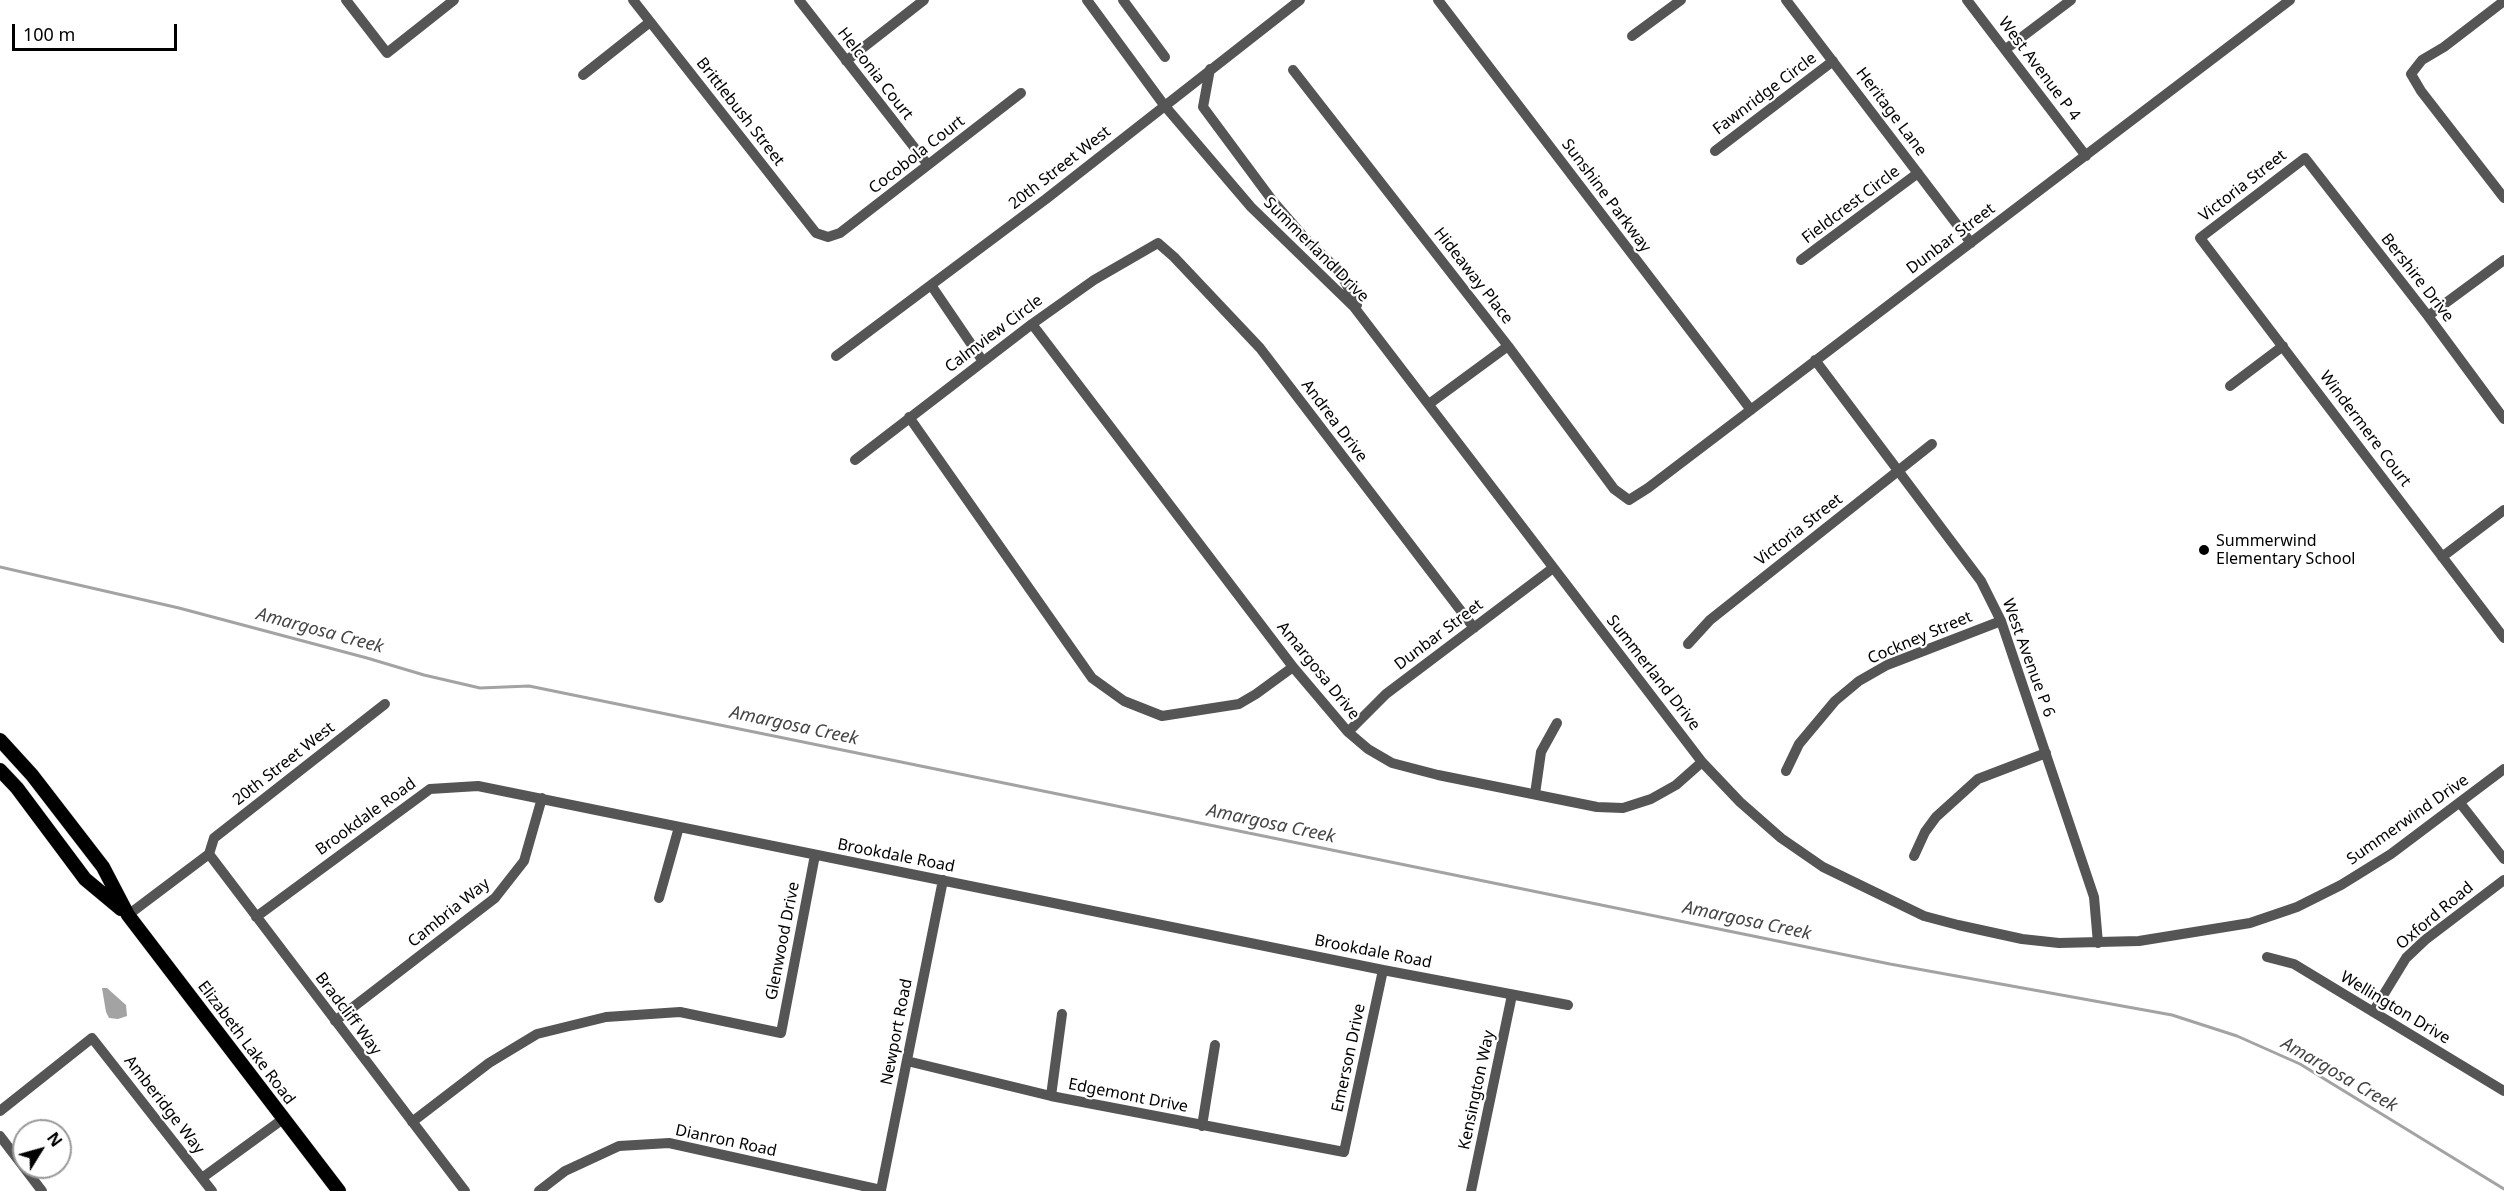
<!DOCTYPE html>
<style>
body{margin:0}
#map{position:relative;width:2504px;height:1191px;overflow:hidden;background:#fff;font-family:"Noto Sans",sans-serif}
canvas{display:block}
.north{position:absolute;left:12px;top:1119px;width:60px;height:60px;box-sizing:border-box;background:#fff;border:2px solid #999;border-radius:50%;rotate:53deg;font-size:16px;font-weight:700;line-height:24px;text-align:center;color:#000}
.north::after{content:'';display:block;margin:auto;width:21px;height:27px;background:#000;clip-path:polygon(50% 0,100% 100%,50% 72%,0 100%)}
.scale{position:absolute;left:12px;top:24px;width:165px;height:27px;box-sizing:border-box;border:3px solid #000;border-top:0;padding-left:8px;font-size:18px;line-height:21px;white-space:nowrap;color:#000;-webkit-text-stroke:4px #fff;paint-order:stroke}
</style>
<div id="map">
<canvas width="2504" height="1191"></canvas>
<div class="north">N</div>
<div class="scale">100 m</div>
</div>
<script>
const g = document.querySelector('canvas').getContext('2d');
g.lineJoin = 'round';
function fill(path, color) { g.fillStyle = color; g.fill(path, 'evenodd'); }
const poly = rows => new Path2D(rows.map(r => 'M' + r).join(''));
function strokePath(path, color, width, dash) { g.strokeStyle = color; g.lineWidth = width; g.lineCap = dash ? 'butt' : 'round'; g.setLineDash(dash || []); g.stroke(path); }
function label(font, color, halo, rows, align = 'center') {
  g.font = font + ' "Noto Sans",sans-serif'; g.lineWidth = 4.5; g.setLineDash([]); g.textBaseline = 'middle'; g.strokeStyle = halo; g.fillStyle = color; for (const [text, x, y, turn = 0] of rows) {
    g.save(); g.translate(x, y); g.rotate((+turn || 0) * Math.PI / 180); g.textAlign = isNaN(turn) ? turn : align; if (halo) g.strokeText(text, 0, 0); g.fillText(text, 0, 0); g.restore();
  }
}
fill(poly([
 [102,988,107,988,126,1005,127,1016,118,1019,109,1018,106,1012]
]), '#a3a3a3');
strokePath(poly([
 [0,567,179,608,367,658,424,675,480,688,529,686,1890,964,2172,1015,2237,1036,2300,1064,2504,1189]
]), '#a3a3a3', 3);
const major = poly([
 [0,740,32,775,103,867,128,915,339,1191],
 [0,770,17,788,85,879,121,909]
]);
strokePath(major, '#dbdbdb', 15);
strokePath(poly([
 [346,0,387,53,454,0],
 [633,0,816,233,828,237,840,233,1021,93],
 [799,0,928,165],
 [1087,0,1164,105,1251,207,1354,307,1702,762,1740,802,1781,838,1823,867,1924,916,1958,925,2022,939,2059,943,2139,941,2250,923,2297,907,2341,885,2391,854,2504,769],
 [1123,0,1165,57],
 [1438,0,1751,410],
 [1786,0,1971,243],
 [1967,0,2086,156],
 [2504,1,2444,47,2422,60,2411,74,2421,91,2504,198],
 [1632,36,1681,0],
 [2006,49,2071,0],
 [846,61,924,0],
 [1210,69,1203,107,1272,200,1304,237,1340,272,1357,305],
 [1293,70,1508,346,1614,489,1629,500,1648,488,2290,0],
 [583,75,650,22],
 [1715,151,1833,61],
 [1801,260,1918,173],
 [931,285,982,360],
 [2428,316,2504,260],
 [1032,324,1293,667,1348,732,1368,749,1392,763,1438,775,1597,807,1623,808,1651,799,1676,785,1702,762],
 [836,356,1046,199,1300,0],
 [1815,360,1981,581,2001,621,2094,897,2098,943],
 [2230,386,2283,346],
 [1429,404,1508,346],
 [909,417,1092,678,1124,701,1162,716,1239,704,1256,694,1293,667],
 [2504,419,2428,316,2305,158,2200,238,2504,638],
 [855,460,1032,324,1094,280,1158,243,1174,257,1260,348,1474,628],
 [2442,557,2504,510],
 [1688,644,1710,620,1932,444],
 [1348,732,1386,694,1553,568],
 [1786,771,1799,744,1835,701,1859,681,1887,665,2001,621],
 [1535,794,1541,752,1557,723],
 [2460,803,2504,859],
 [209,854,465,1191],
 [209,854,214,838,385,704],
 [1914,856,1925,832,1936,817,1978,779,2046,753],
 [659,898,679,827],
 [128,915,209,854],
 [256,917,430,789,478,786,1383,970,1568,1005],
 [2267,957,2294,964,2504,1091],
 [2373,1012,2406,958,2425,940,2504,880],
 [335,1021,495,898,524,861,542,798],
 [907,1061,1051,1096,1344,1152,1383,970],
 [1051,1096,1062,1014],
 [0,1111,92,1038,212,1191],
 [412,1122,489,1063,537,1034,606,1017,680,1012,781,1033,815,855],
 [1202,1126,1215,1045],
 [0,1136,42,1191],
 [202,1178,283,1119],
 [539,1191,565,1171,619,1146,669,1143,881,1190,943,880],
 [1471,1191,1512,995]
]), '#555', 10);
strokePath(major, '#000', 14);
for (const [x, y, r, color] of [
 [2204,550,6,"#000"]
]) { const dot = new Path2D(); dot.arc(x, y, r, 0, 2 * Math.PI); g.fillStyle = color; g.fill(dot); strokePath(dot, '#fff', 2); }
label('16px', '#000', '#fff', [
 ["West Avenue P 4",2039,69,53],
 ["Helconia Court",875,74,52],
 ["Fawnridge Circle",1765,94,-37],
 ["Brittlebush Street",740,112,52],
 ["Heritage Lane",1891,112,53],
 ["Cocobola Court",917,155,-38],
 ["20th Street West",1060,168,-38],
 ["Victoria Street",2243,186,-38],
 ["Sunshine Parkway",1606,196,53],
 ["Fieldcrest Circle",1851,205,-37],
 ["Dunbar Street",1951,239,-37],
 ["Summerland Drive",1316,250,45],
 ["Hideaway Place",1473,276,52],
 ["Bershire Drive",2417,278,52],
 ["Calmview Circle",994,334,-37],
 ["Andrea Drive",1334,421,53],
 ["Windermere Court",2365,429,53],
 ["Victoria Street",1799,530,-38],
 ["Dunbar Street",1439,635,-37],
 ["Cockney Street",1920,638,-23],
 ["West Avenue P 6",2028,658,70],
 ["Amargosa Drive",1318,671,51],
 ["Summerland Drive",1653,673,52],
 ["20th Street West",284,764,-38],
 ["Brookdale Road",366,817,-36],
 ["Summerwind Drive",2408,820,-35],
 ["Brookdale Road",896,856,11],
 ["Cambria Way",449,913,-39],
 ["Oxford Road",2435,916,-40],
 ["Glenwood Drive",783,941,-79],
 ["Brookdale Road",1373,952,11],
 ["Wellington Drive",2395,1008,31],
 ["Bradcliff Way",348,1014,53],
 ["Newport Road",897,1032,-79],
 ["Elizabeth Lake Road",246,1043,53],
 ["Emerson Drive",1349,1058,-78],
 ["Kensington Way",1477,1090,-78],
 ["Edgemont Drive",1128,1096,11],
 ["Amberidge Way",164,1105,52],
 ["Dianron Road",726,1141,12]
]);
label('16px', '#000', '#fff', [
 ["Summerwind",2216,541],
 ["Elementary School",2216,559]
], 'left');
label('italic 18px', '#444', '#fff', [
 ["Amargosa Creek",320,631,15],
 ["Amargosa Creek",794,726,12],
 ["Amargosa Creek",1271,824,12],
 ["Amargosa Creek",1747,921,12],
 ["Amargosa Creek",2339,1075,30]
]);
</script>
